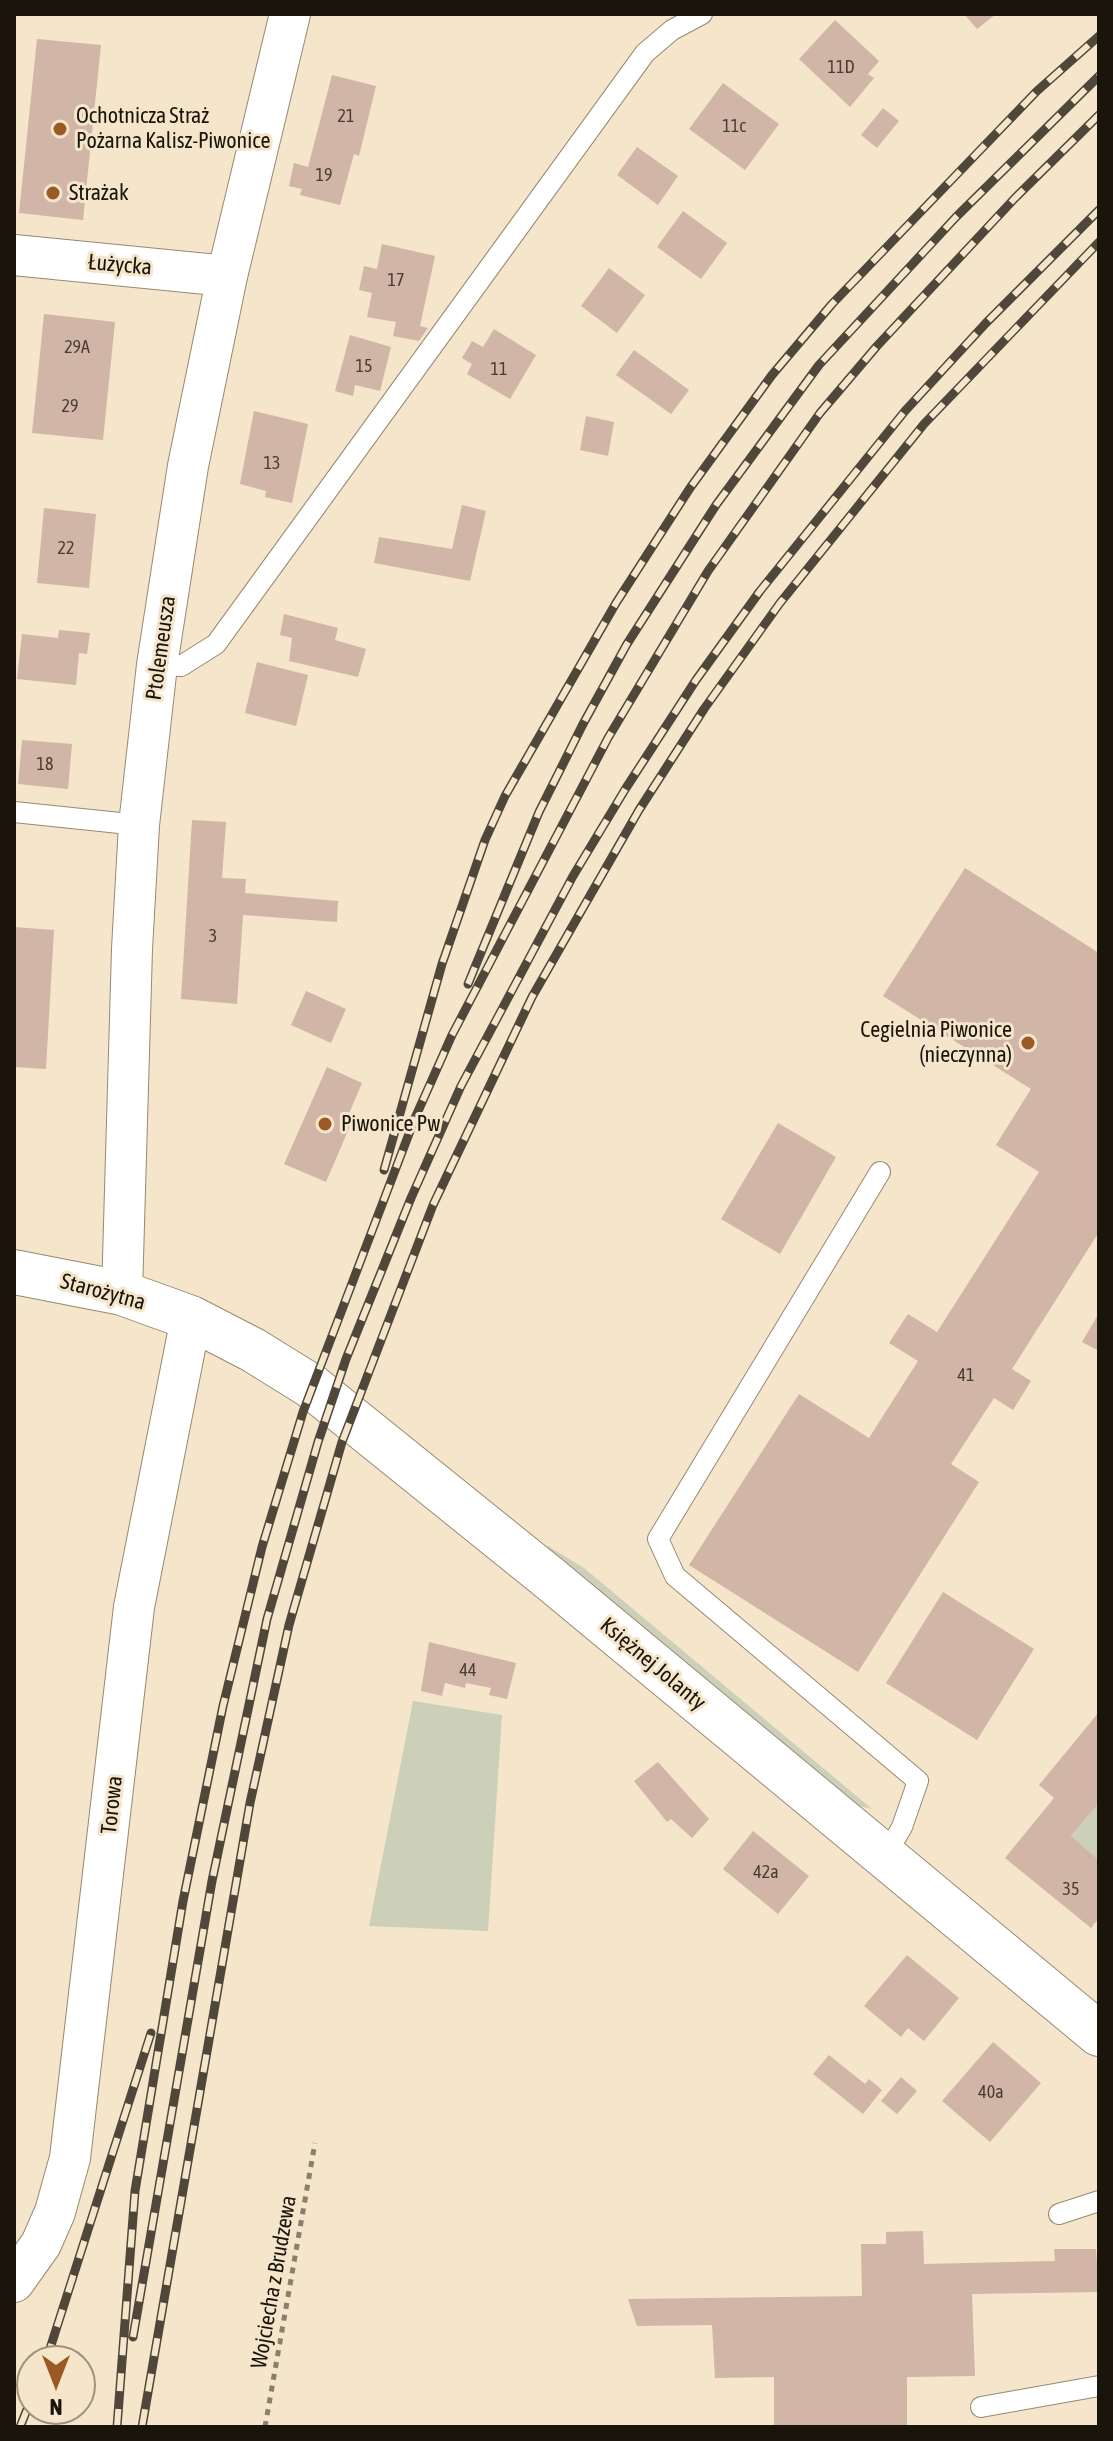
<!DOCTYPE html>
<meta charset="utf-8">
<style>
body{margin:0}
#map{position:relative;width:1113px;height:2441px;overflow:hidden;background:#f4e5cb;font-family:"Asap Condensed",sans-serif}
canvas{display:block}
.frame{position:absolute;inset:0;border:16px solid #1a150b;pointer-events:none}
.north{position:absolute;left:16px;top:2345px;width:80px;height:80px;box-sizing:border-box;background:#f4e5cb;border:2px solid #9d927e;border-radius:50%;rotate:180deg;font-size:22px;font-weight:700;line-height:32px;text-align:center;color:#1a150b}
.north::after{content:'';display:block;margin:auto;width:28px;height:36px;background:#9b5925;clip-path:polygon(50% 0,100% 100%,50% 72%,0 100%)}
</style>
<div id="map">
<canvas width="1113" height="2441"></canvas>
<div class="frame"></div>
<div class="north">N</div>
</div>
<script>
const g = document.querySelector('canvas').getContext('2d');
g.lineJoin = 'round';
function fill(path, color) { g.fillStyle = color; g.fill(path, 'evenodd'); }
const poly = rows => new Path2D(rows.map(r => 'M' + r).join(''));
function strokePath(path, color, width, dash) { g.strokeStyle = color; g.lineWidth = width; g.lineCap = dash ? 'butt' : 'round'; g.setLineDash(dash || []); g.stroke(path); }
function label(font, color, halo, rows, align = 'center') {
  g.font = font + ' "Asap Condensed",sans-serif'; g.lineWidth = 6; g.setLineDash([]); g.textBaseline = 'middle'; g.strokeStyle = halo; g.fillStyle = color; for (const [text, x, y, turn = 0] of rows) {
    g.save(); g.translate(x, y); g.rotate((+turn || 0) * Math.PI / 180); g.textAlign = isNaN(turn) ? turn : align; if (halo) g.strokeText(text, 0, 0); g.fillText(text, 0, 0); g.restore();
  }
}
fill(poly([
 [542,1546,548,1546,584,1568,872,1809,855,1805],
 [413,1701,502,1715,488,1931,369,1926],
 [1099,1803,1099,1860,1071,1836]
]), '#ccd0b8');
fill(poly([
 [964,14,996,14,977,29],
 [835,20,879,61,868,74,874,78,850,107,799,59],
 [37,39,101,45,83,220,19,213],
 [332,75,376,86,359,156,354,154,340,205,300,195,302,189,289,186,294,163,308,167],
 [723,83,779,124,745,170,689,129],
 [883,108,899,121,877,148,861,135],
 [637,147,678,176,658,205,617,175],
 [683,211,727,243,701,279,657,247],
 [382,244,435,256,420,326,428,328,419,341,393,336,396,322,367,317,372,293,359,290,364,266,377,269],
 [609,268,645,295,617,333,581,306],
 [44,314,115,322,103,440,32,433],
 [494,329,536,355,510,399,467,374,472,364,462,358,472,341,483,347],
 [350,335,391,347,380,391,355,385,353,396,335,391],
 [634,350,689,390,671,414,616,375],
 [254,411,308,424,292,503,265,497,266,491,240,484],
 [586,416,614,422,608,456,580,450],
 [462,505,486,511,470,581,374,563,379,537,452,549],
 [44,508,96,514,89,588,37,583],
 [284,614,338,628,335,640,366,649,358,677,289,661,292,638,280,635],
 [59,630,90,633,87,654,79,653,76,685,17,679,22,634,58,638],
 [257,662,308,675,296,726,245,713],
 [22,740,72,744,68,789,18,784],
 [192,820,226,822,222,878,246,879,245,893,338,901,337,922,243,915,237,1004,181,999],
 [965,868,1099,953,1099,1232,1012,1369,1031,1381,1013,1410,994,1398,951,1464,979,1482,858,1672,689,1565,799,1394,869,1438,918,1361,889,1343,908,1314,937,1332,1039,1172,996,1145,1031,1089,883,996],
 [14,927,54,930,46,1069,14,1067],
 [306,991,346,1009,331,1043,291,1025],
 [327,1067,362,1083,345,1123,350,1126,326,1182,284,1164],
 [778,1123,836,1157,780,1254,721,1219],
 [1099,1313,1099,1351,1082,1342],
 [943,1592,1034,1649,977,1740,886,1683],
 [429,1642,516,1663,507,1699,489,1695,491,1688,466,1683,465,1688,445,1683,442,1696,421,1691],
 [1099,1712,1099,1803,1071,1836,1099,1860,1099,1918,1091,1928,1005,1858,1054,1798,1039,1785],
 [658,1762,709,1819,692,1838,671,1819,667,1822,634,1781],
 [753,1831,809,1876,778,1914,723,1869],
 [907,1955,959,1998,924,2041,908,2028,901,2037,864,2006],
 [993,2042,1041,2083,990,2142,942,2101],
 [829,2055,865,2084,869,2079,882,2090,863,2114,813,2074],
 [901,2077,917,2091,897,2114,881,2101],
 [923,2231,924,2264,1055,2261,1054,2249,1096,2249,1099,2292,972,2294,975,2376,907,2377,907,2427,774,2427,774,2377,715,2378,712,2325,637,2326,628,2299,862,2296,861,2244,886,2244,886,2232]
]), '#d1b5a7');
const service = poly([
 [157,665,181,666,216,644,645,53,672,30,702,14],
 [14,812,139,825],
 [880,1172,658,1539,675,1576,918,1781,902,1827,885,1856],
 [1059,2214,1099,2201],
 [981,2407,1099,2386]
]);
const minor = poly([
 [14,255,227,276],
 [122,1293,132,949,139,825,157,665,188,466,227,276,290,14],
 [14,2282,41,2244,55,2212,70,2158,134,1607,191,1318]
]);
const tertiary = poly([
 [14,1272,122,1293,191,1318,253,1350,311,1386,548,1577,1099,2034]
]);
strokePath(service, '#978972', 22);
strokePath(minor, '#978972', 42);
strokePath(tertiary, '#978972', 46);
strokePath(poly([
 [265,2427,315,2143]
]), '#897f6d', 5, [6, 6]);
strokePath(service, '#fff', 20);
strokePath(minor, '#fff', 40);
strokePath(tertiary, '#fff', 44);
const rail = poly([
 [468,984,539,812,583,724,627,644,716,505,819,365,956,217,1099,76],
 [384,1170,442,964,485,840,505,796,616,603,690,488,772,375,832,304,1037,91,1099,36],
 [133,2337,212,1881,267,1619,318,1442,346,1359,411,1198,461,1086,573,876,626,788,696,680,760,591,905,411,986,323,1099,210],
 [46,2361,151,2033],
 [20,2427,32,2397],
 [117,2427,135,2191,183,1901,223,1706,262,1547,303,1412,415,1118,452,1035,608,738,708,571,820,413,877,346,1015,198,1099,115],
 [142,2427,250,1803,289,1625,342,1442,433,1205,532,997,639,810,704,709,780,603,924,424,1099,242]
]);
strokePath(rail, '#4f4739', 9);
strokePath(rail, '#f4e5cb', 6, [18]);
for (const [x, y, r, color] of [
 [60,129,8,"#9b5925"],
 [53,193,8,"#9b5925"],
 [1028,1043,8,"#9b5925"],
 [325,1124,8,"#9b5925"]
]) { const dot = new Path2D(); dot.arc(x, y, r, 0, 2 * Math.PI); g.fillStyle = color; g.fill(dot); strokePath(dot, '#f4e5cb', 3); }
label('18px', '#483d32', null, [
 ["11D",841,67],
 ["21",346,116],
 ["11c",734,126],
 ["19",324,175],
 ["17",396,280],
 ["29A",77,347],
 ["15",364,366],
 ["11",499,369],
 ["29",70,406],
 ["13",272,463],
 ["22",66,548],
 ["18",45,764],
 ["3",213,936],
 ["41",966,1375],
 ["44",468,1670],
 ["42a",766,1872],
 ["35",1071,1889],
 ["40a",991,2092]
]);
label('22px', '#1a150b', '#f4e5cb', [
 ["Ochotnicza Straż",76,116],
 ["Pożarna Kalisz-Piwonice",76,141],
 ["Strażak",69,193],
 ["Cegielnia Piwonice",1012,1030,"right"],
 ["(nieczynna)",1012,1055,"right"],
 ["Piwonice Pw",341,1124]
], 'left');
label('22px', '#1a150b', '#f4e5cb', [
 ["Łużycka",120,265,5],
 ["Ptolemeusza",161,648,-82],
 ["Starożytna",103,1292,15],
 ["Księżnej Jolanty",653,1664,40],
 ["Torowa",112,1805,-84],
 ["Wojciecha z Brudzewa",274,2282,-80]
]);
</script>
